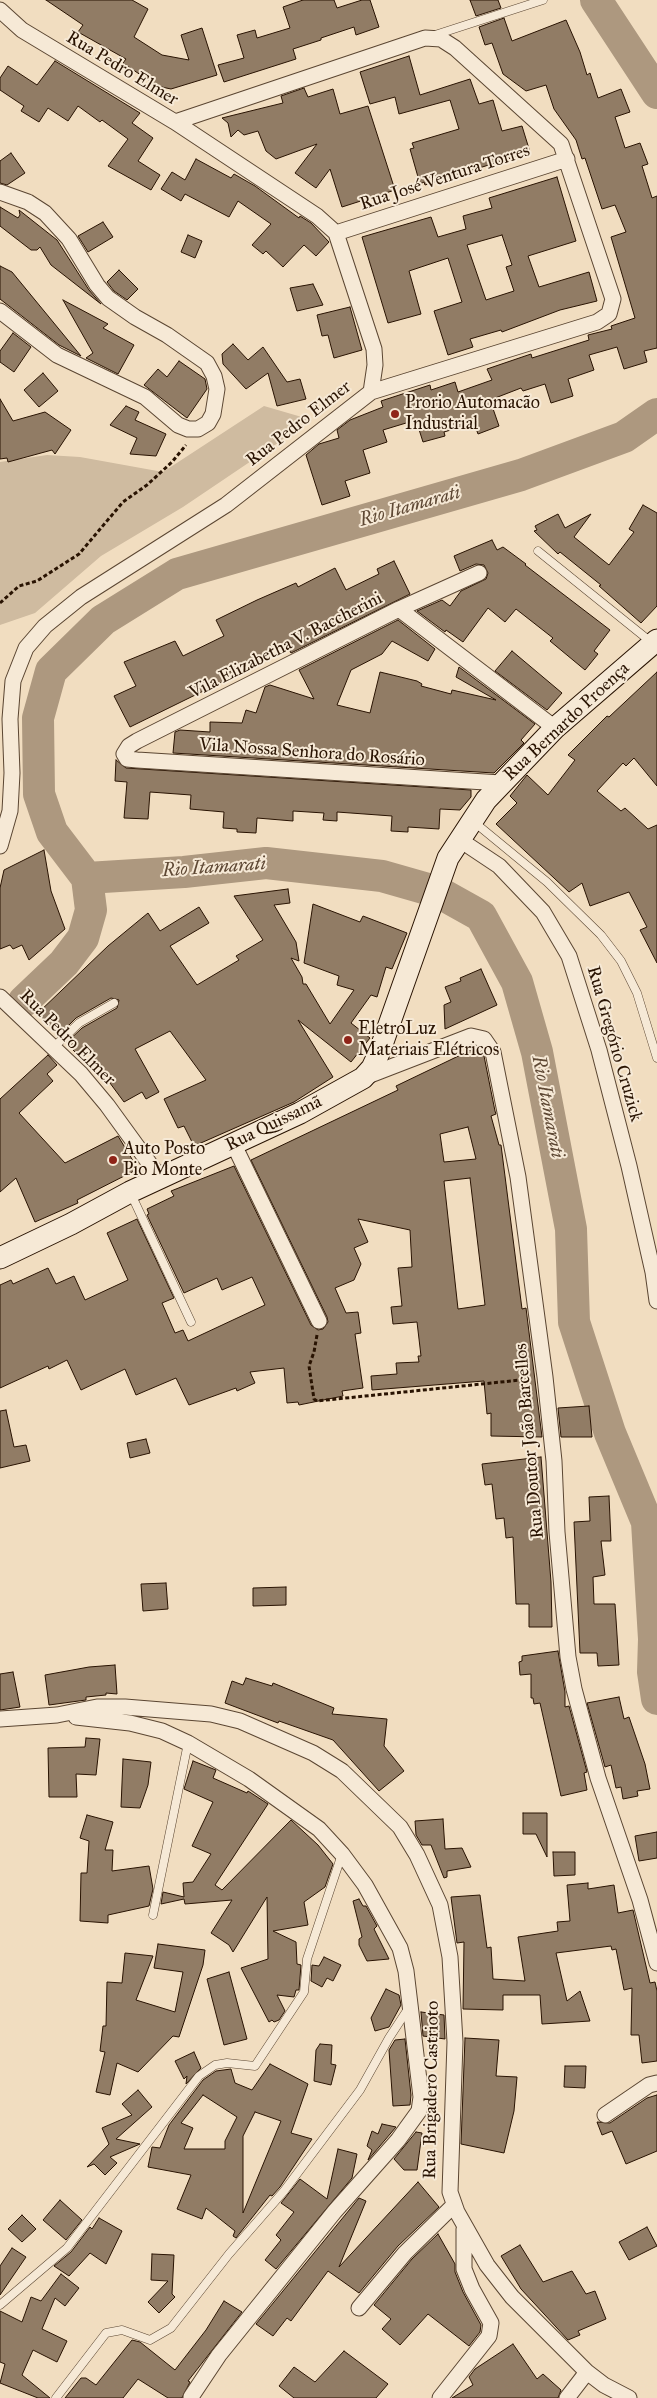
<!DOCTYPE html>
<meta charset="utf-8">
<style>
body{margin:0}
canvas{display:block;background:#f1ddc0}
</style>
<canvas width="657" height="2398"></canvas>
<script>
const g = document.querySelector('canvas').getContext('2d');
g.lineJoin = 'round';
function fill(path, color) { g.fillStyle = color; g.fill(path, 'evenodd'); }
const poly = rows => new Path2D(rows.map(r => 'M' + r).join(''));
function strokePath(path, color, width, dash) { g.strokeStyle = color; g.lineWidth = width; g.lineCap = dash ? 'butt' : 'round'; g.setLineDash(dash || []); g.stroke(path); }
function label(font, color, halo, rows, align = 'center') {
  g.font = font + ' "IM FELL Great Primer",serif'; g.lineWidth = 4; g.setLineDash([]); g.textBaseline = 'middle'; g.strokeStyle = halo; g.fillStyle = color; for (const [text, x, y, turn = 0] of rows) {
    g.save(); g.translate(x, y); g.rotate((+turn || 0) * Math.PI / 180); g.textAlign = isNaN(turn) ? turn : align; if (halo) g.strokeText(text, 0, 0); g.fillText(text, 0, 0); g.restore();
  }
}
fill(poly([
 [264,406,312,420,183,507,101,556,35,613,0,625,0,462,47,455,80,457,163,472]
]), '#cfbba0');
strokePath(poly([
 [596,0,657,93],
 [657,414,624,437,521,475,177,574,103,620,51,671,38,718,39,794,52,832,87,878,184,872,266,863,382,876,438,892,481,916,517,982,537,1052,571,1229,574,1322,610,1433,647,1522,654,1639,653,1672,657,1699],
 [24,1001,64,963,83,938,91,910,87,878]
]), '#ad987f', 32);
const building = poly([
 [46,0,132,0,148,9,134,37,162,55,189,60,181,35,202,28,217,75,171,89,157,86,123,63,126,59,78,32,83,25,46,0],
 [303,0,334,0,337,8,362,0,370,0,379,27,356,35,354,27,321,38,321,40,293,49,296,59,224,82,218,65,244,58,237,35,255,30,257,38,290,28,283,7,303,0],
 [470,0,498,0,501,8,476,16,470,0],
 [504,18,512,41,566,20,580,52,587,75,590,73,598,98,621,89,630,112,615,117,625,148,640,143,648,164,642,166,652,198,657,196,657,348,644,351,647,362,624,369,617,347,589,355,594,370,568,379,573,396,551,403,545,384,523,391,521,388,490,400,499,426,478,434,474,423,444,432,445,436,423,442,416,420,383,430,387,442,363,450,370,473,345,481,350,496,322,505,306,455,319,444,339,438,337,430,350,420,383,407,381,401,430,385,431,390,455,382,458,392,492,380,487,369,531,354,532,358,589,340,588,335,612,329,611,326,635,318,611,237,626,232,615,205,602,209,585,158,582,159,576,140,554,109,546,85,526,91,503,74,492,43,485,45,479,27,504,18],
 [409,56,420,95,470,79,479,104,493,100,502,131,522,126,530,152,425,185,424,182,420,184,410,149,414,148,412,143,459,129,450,100,399,114,395,97,370,104,360,72,409,56],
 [55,61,140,113,132,123,153,138,138,161,160,175,151,190,108,166,128,139,102,120,100,122,78,106,68,121,48,108,39,122,21,111,24,106,0,90,0,78,8,66,37,85,55,61],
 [304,88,308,97,333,89,340,114,368,106,395,190,342,207,330,169,316,188,295,173,317,144,276,159,266,151,258,131,244,135,238,130,231,137,228,123,222,118,283,103,281,96,304,88],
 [11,153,25,173,7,185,0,183,0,161,11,153],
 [196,159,231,178,234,174,255,186,299,218,300,216,311,223,329,242,316,256,304,245,283,267,266,251,263,254,252,245,271,224,238,201,229,217,185,194,181,201,161,189,172,172,185,180,196,159],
 [557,177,576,241,528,256,539,287,589,272,597,301,560,310,502,332,501,330,470,339,473,347,448,355,434,311,462,302,448,258,409,271,421,314,388,323,362,237,431,217,438,237,466,229,463,216,492,208,489,198,557,177],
 [502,235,512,265,506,267,514,291,486,300,467,245,502,235],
 [0,207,18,218,20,215,19,210,57,240,89,290,101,304,51,265,40,247,37,250,31,250,0,226,0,207],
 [103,222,113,237,88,252,78,236,103,222],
 [188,235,202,241,195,258,181,252,188,235],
 [0,266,12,272,81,356,59,345,0,299,0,266],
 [119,270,138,289,127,300,114,291,107,282,119,270],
 [313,284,323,305,297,311,290,288,313,284],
 [63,300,108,324,103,328,134,345,118,374,86,358,93,353,63,300],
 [350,307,362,350,334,358,328,335,322,336,317,315,350,307],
 [13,333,31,347,14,372,0,362,0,351,13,333],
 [233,344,248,360,263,347,287,382,300,379,306,399,277,406,268,373,246,389,223,364,222,354,233,344],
 [179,361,205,379,207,389,187,418,144,385,158,369,167,377,179,361],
 [43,373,58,391,39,407,24,390,43,373],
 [0,399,13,421,45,412,71,430,55,454,52,450,8,462,7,458,0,459,0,399],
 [126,406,139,412,135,420,166,434,156,456,130,454,137,438,110,425,126,406],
 [643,505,657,513,657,606,641,623,599,586,601,585,560,552,558,554,534,531,537,530,535,526,558,514,565,528,591,514,574,537,609,565,634,532,629,529,643,505],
 [492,540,497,550,503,547,526,564,525,565,610,630,594,651,598,654,585,670,550,641,553,638,516,609,505,622,488,608,463,642,446,630,445,632,417,611,442,600,450,606,461,591,486,579,488,573,484,565,476,564,460,571,454,556,492,540],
 [394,561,410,594,291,653,285,643,228,671,238,674,130,727,114,696,136,686,124,662,175,641,183,656,224,636,216,620,257,600,296,583,298,587,335,568,346,590,379,574,377,569,394,561],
 [398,620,435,649,428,661,392,641,382,654,351,670,337,705,370,713,380,672,417,681,422,684,421,686,451,694,452,690,496,700,456,677,459,667,535,724,521,740,524,743,494,773,173,753,175,732,180,730,210,732,210,722,242,723,246,710,256,713,265,687,270,685,314,699,299,670,398,620],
 [512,651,562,693,547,710,495,671,512,651],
 [657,672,657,786,634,758,626,766,623,763,597,791,621,811,625,808,648,829,657,825,657,963,640,930,647,927,629,892,590,906,582,883,569,892,496,824,517,803,510,796,527,775,548,795,575,760,568,755,607,716,609,717,657,672],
 [116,760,126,768,471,790,471,797,460,810,440,809,439,829,408,827,408,832,391,831,392,816,337,812,337,821,323,820,324,813,293,811,293,821,257,818,256,833,237,832,237,829,223,828,224,812,190,809,191,795,150,792,148,819,124,818,127,782,115,781,116,760],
 [44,850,51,891,65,929,29,960,22,945,13,949,10,945,0,949,0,888,4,870,44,850],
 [288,889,290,903,274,905,296,942,299,961,291,958,302,977,303,984,306,984,330,1024,354,990,337,985,339,976,304,963,313,904,360,922,363,916,407,933,392,969,386,967,377,997,371,995,351,1023,370,1038,351,1062,298,1020,333,1077,294,1102,194,1146,184,1126,178,1128,164,1099,206,1080,170,1031,135,1049,159,1092,146,1099,142,1092,124,1102,107,1079,104,1081,89,1053,81,1058,66,1043,82,1028,117,1008,119,1000,111,998,76,1018,59,1035,38,1013,108,946,148,913,160,931,199,907,209,923,170,946,197,985,239,960,236,956,263,940,234,896,288,889],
 [481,969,497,1005,445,1029,444,1005,451,1002,445,987,461,981,460,978,481,969],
 [473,1049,481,1052,484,1056,495,1111,496,1114,491,1116,499,1145,501,1145,522,1309,526,1308,542,1437,491,1436,491,1413,487,1414,484,1381,372,1390,371,1376,397,1374,396,1363,419,1362,418,1356,421,1356,417,1322,393,1324,391,1307,402,1306,398,1268,412,1267,410,1230,358,1219,368,1242,354,1248,361,1264,354,1280,335,1288,346,1313,358,1312,361,1333,355,1334,363,1388,342,1391,343,1396,299,1405,298,1402,287,1403,284,1368,250,1372,255,1383,237,1391,236,1388,189,1405,176,1378,136,1395,125,1369,81,1390,67,1360,49,1369,48,1366,0,1388,0,1285,11,1280,13,1284,48,1268,56,1284,74,1276,85,1300,128,1280,107,1233,137,1219,174,1298,162,1303,175,1333,183,1330,188,1341,265,1305,252,1277,222,1290,217,1278,184,1293,147,1215,149,1214,147,1209,174,1196,171,1191,234,1166,311,1325,318,1330,323,1329,328,1322,327,1317,251,1160,398,1090,396,1086,473,1049],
 [468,1127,476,1159,444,1162,440,1134,468,1127],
 [470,1178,485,1305,458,1309,444,1181,470,1178],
 [48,1055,57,1065,47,1074,53,1081,19,1113,65,1163,118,1136,138,1169,77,1200,78,1203,35,1222,16,1178,0,1192,0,1099,48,1055],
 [589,1406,592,1437,561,1437,558,1408,589,1406],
 [6,1410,14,1447,26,1445,30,1461,0,1468,0,1411,6,1410],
 [146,1439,150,1453,130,1458,127,1443,146,1439],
 [541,1457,551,1582,552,1627,529,1627,529,1604,516,1604,513,1537,506,1538,504,1518,496,1519,492,1484,485,1485,482,1464,541,1457],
 [609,1496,611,1541,601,1541,605,1575,593,1577,594,1604,615,1604,619,1665,598,1666,597,1653,580,1653,574,1522,590,1521,589,1497,609,1496],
 [166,1583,168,1609,143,1611,141,1584,166,1583],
 [286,1587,286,1605,253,1606,253,1588,286,1587],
 [558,1651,565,1692,565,1707,569,1706,587,1772,584,1773,587,1790,561,1796,540,1703,534,1704,533,1698,531,1698,531,1674,520,1675,519,1662,522,1661,522,1656,558,1651],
 [115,1665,117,1694,106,1693,106,1695,86,1697,86,1700,49,1705,45,1675,89,1667,115,1665],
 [13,1672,20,1707,0,1710,0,1674,13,1672],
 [246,1678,272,1686,273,1683,334,1708,332,1714,387,1719,384,1746,404,1771,379,1791,333,1740,279,1721,278,1723,225,1703,232,1681,243,1685,246,1678],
 [619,1697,624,1719,629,1717,645,1764,650,1789,637,1791,638,1796,623,1799,621,1787,616,1788,611,1765,605,1767,587,1703,619,1697],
 [86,1738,100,1739,96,1775,76,1774,77,1797,49,1797,48,1748,85,1747,86,1738],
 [123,1759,151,1762,148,1785,140,1808,121,1807,123,1759],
 [193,1761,216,1770,213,1778,247,1793,248,1791,268,1804,215,1885,222,1890,291,1820,318,1845,333,1864,325,1887,304,1902,308,1925,273,1931,296,1942,297,1964,301,1965,299,1990,296,1990,294,1997,277,1995,285,2011,279,2020,274,2022,272,2020,269,2022,241,1968,268,1959,267,1897,233,1952,229,1945,211,1933,232,1900,185,1904,184,1899,161,1904,163,1892,184,1897,183,1883,193,1882,211,1854,192,1846,213,1802,184,1789,193,1761],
 [523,1813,547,1813,547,1857,536,1834,523,1834,523,1813],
 [87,1815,113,1822,105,1850,113,1850,112,1871,149,1866,153,1889,149,1906,108,1915,108,1923,80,1921,81,1873,87,1873,89,1841,80,1838,87,1815],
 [443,1819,445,1849,462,1848,471,1867,447,1871,447,1877,444,1878,431,1845,422,1845,416,1835,415,1821,443,1819],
 [657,1832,657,1858,639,1861,635,1836,657,1832],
 [553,1852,575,1852,575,1875,554,1876,553,1852],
 [588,1883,588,1889,614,1885,618,1913,633,1910,650,1983,655,1982,657,1991,657,2061,642,2063,639,2035,631,2035,632,1988,624,1990,616,1949,612,1950,611,1946,556,1953,567,2001,580,1991,590,2021,542,2024,540,1995,503,1995,503,2010,463,2009,464,1942,457,1943,451,1897,480,1895,487,1948,491,1947,493,1979,525,1981,518,1937,558,1931,557,1922,570,1921,567,1885,588,1883],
 [359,1899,363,1906,366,1906,377,1926,374,1929,389,1959,367,1961,359,1945,359,1939,362,1937,353,1901,359,1899],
 [158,1944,205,1950,203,1965,179,2037,173,2036,138,2072,117,2063,110,2095,96,2092,105,2052,100,2051,103,2026,106,2026,107,1982,122,1983,125,1953,153,1956,136,2000,175,2012,183,1972,154,1968,158,1944],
 [324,1957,341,1965,333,1981,327,1978,322,1987,311,1981,312,1965,319,1966,324,1957],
 [229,1972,247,2039,224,2045,207,1979,229,1972],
 [386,1989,399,1995,401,2005,389,2027,375,2031,371,2018,386,1989],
 [421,2012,444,2015,445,2039,423,2036,421,2012],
 [465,2038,499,2040,496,2076,517,2077,514,2111,504,2153,461,2144,465,2038],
 [405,2039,411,2095,410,2105,393,2106,389,2050,395,2040,405,2039],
 [320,2044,332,2045,331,2064,336,2065,331,2085,314,2081,316,2050,320,2044],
 [194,2052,201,2068,186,2084,187,2076,184,2079,175,2061,194,2052],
 [270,2064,308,2084,291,2133,312,2139,280,2187,272,2196,270,2195,236,2238,233,2236,235,2231,206,2208,202,2219,177,2209,191,2175,148,2167,152,2147,160,2148,169,2125,203,2080,216,2071,231,2069,235,2083,252,2090,270,2064],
 [203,2095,237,2117,225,2141,225,2149,184,2149,193,2128,181,2123,203,2095],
 [255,2112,281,2121,243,2213,243,2136,255,2112],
 [565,2066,586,2066,585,2088,564,2087,565,2066],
 [138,2090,152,2107,116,2139,140,2144,110,2157,117,2163,105,2175,94,2164,87,2167,109,2144,102,2128,132,2115,122,2104,138,2090],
 [657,2095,657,2151,626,2164,612,2131,602,2135,597,2122,610,2123,647,2098,657,2095],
 [382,2124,396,2127,368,2160,372,2150,367,2146,372,2131,378,2134,382,2124],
 [416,2132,422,2133,417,2170,404,2170,394,2159,416,2132],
 [338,2149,357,2154,352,2178,276,2269,265,2260,281,2240,276,2235,294,2212,281,2203,300,2179,327,2199,338,2149],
 [418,2182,439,2207,398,2246,359,2293,328,2271,291,2321,287,2318,273,2336,256,2324,359,2198,366,2201,339,2267,418,2182],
 [60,2200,82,2220,66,2240,43,2220,60,2200],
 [22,2215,36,2229,22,2242,8,2229,22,2215],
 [99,2218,122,2231,106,2264,90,2253,69,2276,54,2266,71,2252,90,2227,92,2229,99,2218],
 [647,2227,657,2246,629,2260,619,2242,647,2227],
 [438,2234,455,2264,455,2272,463,2292,481,2325,480,2332,469,2346,428,2314,400,2345,382,2329,391,2319,374,2305,412,2259,438,2234],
 [520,2245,543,2282,572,2271,586,2294,595,2291,606,2319,578,2331,580,2335,568,2340,521,2289,501,2256,520,2245],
 [12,2248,26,2257,0,2295,0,2266,12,2248],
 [152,2254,174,2255,172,2294,175,2297,159,2313,148,2302,168,2281,151,2280,152,2254],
 [61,2274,79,2288,65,2306,55,2298,42,2329,67,2341,57,2362,33,2350,22,2375,50,2398,38,2398,0,2383,5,2364,0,2362,0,2311,22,2322,31,2297,41,2301,61,2274],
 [224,2301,242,2312,188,2381,190,2382,182,2398,168,2398,138,2379,123,2398,65,2398,81,2378,86,2378,96,2385,132,2340,140,2342,175,2370,206,2330,224,2301],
 [513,2344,537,2379,543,2374,561,2390,558,2398,452,2398,473,2385,469,2377,475,2369,513,2344],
 [344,2351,388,2384,376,2398,294,2398,279,2386,294,2367,315,2382,344,2351]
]);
fill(building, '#917c65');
strokePath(building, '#291302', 1);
const lane = poly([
 [435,35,543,0],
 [538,551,651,642],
 [474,822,547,882,601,935,621,961,637,993,657,1058],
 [54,1047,79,1023,114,1003],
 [131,1194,191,1322],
 [153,1915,188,1743],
 [0,2305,67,2248,199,2076,215,2065,227,2063,255,2066,304,1992,307,1959,342,1854],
 [56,2398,106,2333,122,2330,150,2340,171,2328,229,2254,284,2191,360,2090,389,2038,408,2009]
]);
const street = poly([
 [0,10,22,30,175,122,317,216,336,233,374,349,375,365,371,392,226,505,81,597,45,626,26,648,13,681,10,719,12,773,10,811,0,846],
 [175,122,425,38,441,39,455,48,561,144,613,299,609,314,597,322,371,392],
 [0,192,28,202,45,213,69,239,97,285,108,298,135,317,167,335,207,363,214,376,217,389,213,414,208,423,198,429,188,429,178,425,145,397,57,355,0,311],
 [336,233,567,159],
 [399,609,479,573],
 [501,783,137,760,127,759,124,754,129,746,137,741,399,609,555,728],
 [460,840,499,866,543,912,569,956,599,1050,629,1166,653,1272,657,1301],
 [0,997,81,1074,107,1105,160,1178],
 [365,1077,471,1036,484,1039,493,1052,518,1177,545,1377,554,1461,557,1532,568,1657,574,1689,598,1778,640,1900,657,1963],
 [234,1145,319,1321],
 [76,1717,130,1723,162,1731,188,1743,249,1779,319,1829,342,1854,365,1885,400,1948,406,1971,421,2097,419,2111,398,2140,335,2211,219,2355,191,2397],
 [0,1719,57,1715,97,1707,125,1707,211,1714,240,1721,313,1753,342,1771,400,1827,417,1855,440,1905,450,1957,455,2042,450,2192,457,2212,487,2265,512,2297,587,2372,604,2385,629,2398],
 [605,2115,649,2085,657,2083],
 [359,2308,405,2253,454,2205],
 [440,2398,489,2336,491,2323,472,2289,464,2269,464,2229],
 [567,2398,587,2372]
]);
const secondary = poly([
 [0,1258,71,1224,130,1192,300,1113,363,1078,372,1068,379,1053,448,858,486,800,555,728,657,640]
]);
strokePath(lane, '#5b4632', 9);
strokePath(street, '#5b4632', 17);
strokePath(secondary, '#291302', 23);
strokePath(poly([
 [0,603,19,586,37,581,79,554,123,502,147,485,172,462,186,445],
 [317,1335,314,1352,309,1366,314,1399,317,1401,530,1379]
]), '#291302', 3, [4, 2.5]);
strokePath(lane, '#f6e9d6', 8);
strokePath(street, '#f6e9d6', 15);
strokePath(secondary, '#f6e9d6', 21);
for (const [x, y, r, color] of [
 [395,414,5,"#8f2418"],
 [348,1040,5,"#8f2418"],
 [113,1160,5,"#8f2418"]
]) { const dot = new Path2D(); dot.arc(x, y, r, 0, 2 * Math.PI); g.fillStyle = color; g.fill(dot); strokePath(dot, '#f6e9d6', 2); }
label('18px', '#291302', '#f6e9d6', [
 ["Rua Pedro Elmer",122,69,31],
 ["Rua José Ventura Torres",445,178,-18],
 ["Rua Pedro Elmer",299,424,-38],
 ["Vila Elizabetha V. Baccherini",286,646,-27],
 ["Rua Bernardo Proença",567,722,-43],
 ["Vila Nossa Senhora do Rosário",312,753,4],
 ["Rua Pedro Elmer",67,1038,45],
 ["Rua Gregório Cruzick",614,1044,74],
 ["Rua Quissamã",274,1124,-26],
 ["Rua Doutor João Barcellos",530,1441,-95],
 ["Rua Brigadero Castrioto",432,2090,-89]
]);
label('18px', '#291302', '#f6e9d6', [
 ["Prorio Automacão",405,404],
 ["Industrial",405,425],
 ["EletroLuz",358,1030],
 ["Materiais Elétricos",358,1051],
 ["Auto Posto",123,1150],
 ["Pio Monte",123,1171]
], 'left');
label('italic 19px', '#5e4834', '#f6e9d6', [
 ["Rio Itamarati",410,507,-16],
 ["Rio Itamarati",214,868,-4],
 ["Rio Itamarati",547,1107,79]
]);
</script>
